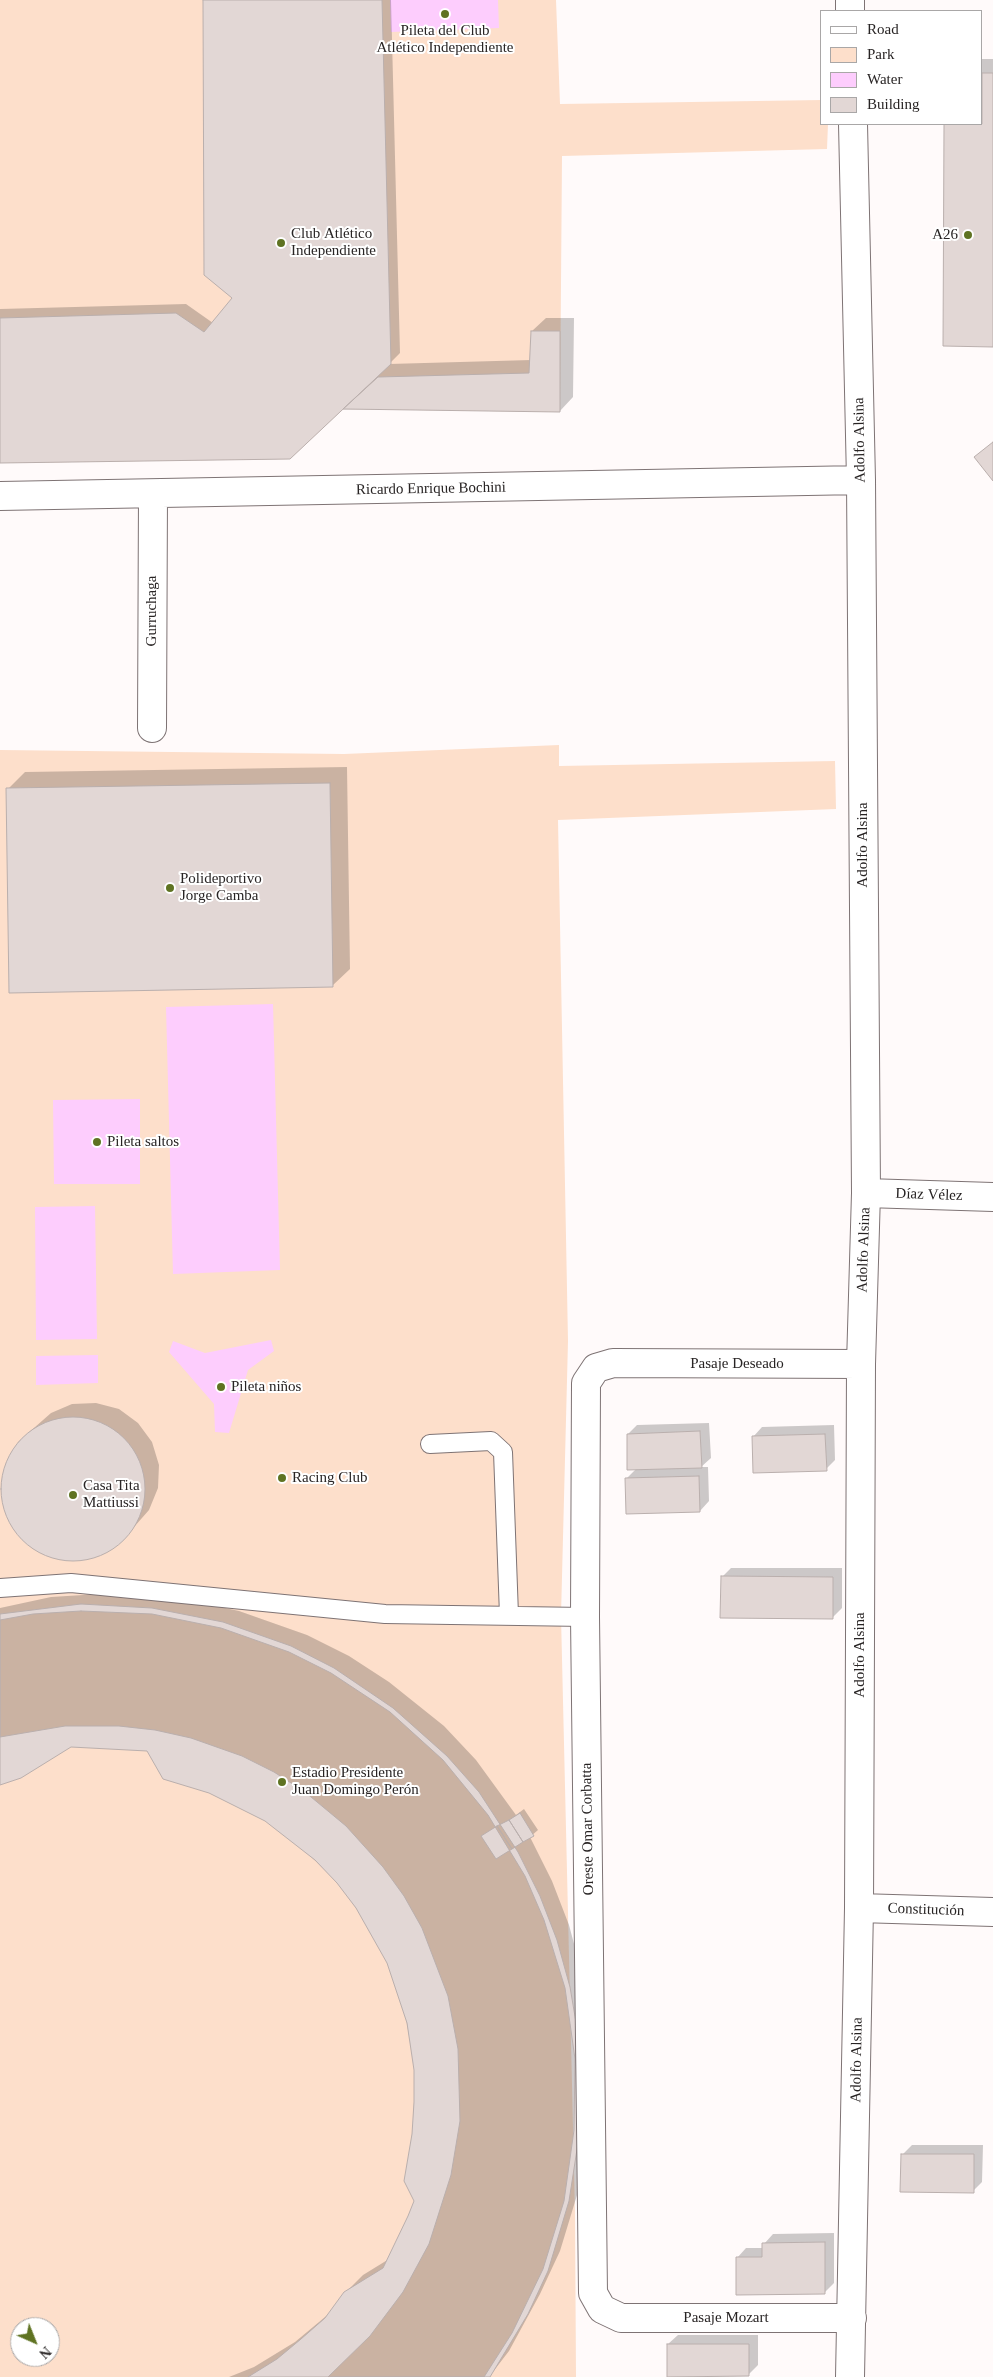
<!DOCTYPE html>
<meta charset="utf-8">
<style>
body{margin:0}
#map{position:relative;width:993px;height:2377px;overflow:hidden;background:#fffafa;font-family:"Times New Roman",serif}
canvas{display:block}
.legend{position:absolute;left:820px;top:10px;width:162px;height:115px;box-sizing:border-box;background:#fff;border:1px solid #a9a7a7;margin:0;padding:6px 9px;list-style:none;font-size:15px;color:#282424}
.legend li{display:flex;align-items:center;gap:10px;height:25px}
.legend b{width:25px;border:1px solid #a9a7a7}
.north{position:absolute;left:10px;top:2317px;width:50px;height:50px;box-sizing:border-box;background:#fff;border:1px solid #a9a7a7;border-radius:50%;rotate:136deg;font-size:14px;font-weight:700;line-height:20px;text-align:center;color:#282424}
.north::after{content:'';display:block;margin:auto;width:18px;height:22px;background:#5f7322;clip-path:polygon(50% 0,100% 100%,50% 72%,0 100%)}
</style>
<div id="map">
<canvas width="993" height="2377"></canvas>
<ul class="legend">
<li><b style="height:6px;background:#fff"></b>Road</li>
<li><b style="height:14px;background:#fddfcb"></b>Park</li>
<li><b style="height:14px;background:#fdcdfd"></b>Water</li>
<li><b style="height:14px;background:#e2d7d5"></b>Building</li>
</ul>
<div class="north">N</div>
</div>
<script>
const g = document.querySelector('canvas').getContext('2d');
g.lineJoin = 'round';
function fill(path, color) { g.fillStyle = color; g.fill(path, 'evenodd'); }
const poly = rows => new Path2D(rows.map(r => 'M' + r).join(''));
function strokePath(path, color, width, dash) { g.strokeStyle = color; g.lineWidth = width; g.lineCap = dash ? 'butt' : 'round'; g.setLineDash(dash || []); g.stroke(path); }
function label(font, color, halo, rows, align = 'center') {
  g.font = font + ' "Times New Roman",serif'; g.lineWidth = 4; g.setLineDash([]); g.textBaseline = 'middle'; g.strokeStyle = halo; g.fillStyle = color; for (const [text, x, y, turn = 0] of rows) {
    g.save(); g.translate(x, y); g.rotate((+turn || 0) * Math.PI / 180); g.textAlign = isNaN(turn) ? turn : align; if (halo) g.strokeText(text, 0, 0); g.fillText(text, 0, 0); g.restore();
  }
}
fill(poly([
 [0,0,556,0,560,104,822,100,822,124,828,124,827,149,562,156,560,412,343,409,290,459,0,463],
 [559,745,559,766,835,761,836,809,558,820,568,1341,561,1616,575,2212,576,2377,0,2377,0,750,344,754],
 [20,2327,50,2327,50,2357,20,2357]
]), '#fddfcb');
fill(poly([
 [390,0,498,0,499,28,391,32],
 [273,1004,280,1270,173,1274,166,1007],
 [140,1099,140,1184,54,1184,53,1100],
 [95,1206,97,1339,36,1340,35,1207],
 [271,1340,274,1351,248,1370,229,1433,215,1432,214,1404,169,1352,173,1341,205,1353],
 [98,1355,98,1383,36,1385,36,1356]
]), '#fdcdfd');
fill(poly([
 [204,0,391,0,400,353,389,364,531,360,532,331,546,318,574,318,573,397,560,411,353,398,0,462,0,309,186,304,213,323,234,298],
 [982,59,993,59,993,346,944,345,946,124,982,124],
 [347,767,350,969,332,986,8,789,25,772],
 [96,1403,119,1409,138,1423,152,1442,159,1465,158,1488,149,1510,120,1543,100,1555,77,1560,53,1558,32,1548,15,1531,4,1509,1,1487,6,1463,18,1442,51,1413,72,1404],
 [709,1423,711,1458,701,1467,708,1467,709,1501,700,1511,627,1478,637,1468,628,1434,637,1425],
 [834,1425,835,1460,826,1469,753,1437,762,1427],
 [731,1568,842,1568,842,1608,832,1618,722,1577],
 [99,1594,193,1601,239,1611,307,1635,349,1656,389,1682,444,1726,476,1760,516,1815,524,1809,538,1830,530,1837,552,1881,569,1925,581,1970,581,2182,560,2251,540,2294,509,2351,489,2377,229,2377,254,2367,295,2342,331,2312,345,2293,363,2275,389,2259,416,2201,413,2134,415,2070,404,2007,388,1963,374,1934,338,1882,291,1838,266,1820,147,1750,70,1746,0,1784,0,1608,51,1597],
 [912,2145,983,2145,982,2182,973,2191,902,2155],
 [834,2233,834,2283,825,2292,737,2258,746,2248,764,2248,764,2244,773,2234],
 [678,2335,758,2335,758,2365,748,2375,668,2377,668,2344]
]), '#0003');
const building = poly([
 [203,0,382,0,391,364,290,459,0,463,0,318,176,313,204,332,232,298,204,275,203,0],
 [982,73,993,73,993,347,943,346,944,124,982,124,982,73],
 [531,331,560,331,560,412,343,409,378,377,529,373,531,331],
 [993,442,993,481,974,457,993,442],
 [330,783,333,987,9,993,6,788,330,783],
 '1 1489a72 72 0 1 1 144 0a72 72 0 1 1-144 0Z',
 [700,1431,702,1468,627,1470,627,1434,700,1431],
 [825,1434,827,1471,753,1473,752,1436,825,1434],
 [699,1476,700,1512,626,1514,625,1478,699,1476],
 [721,1576,833,1577,833,1619,720,1618,721,1576],
 [81,1604,152,1608,223,1622,291,1646,334,1668,393,1708,447,1756,479,1792,518,1852,540,1896,557,1940,570,1987,578,2034,580,2130,569,2201,548,2271,528,2314,490,2377,328,2377,370,2336,403,2292,429,2244,451,2175,460,2121,458,2049,448,1996,422,1928,404,1896,383,1867,346,1826,305,1792,274,1772,242,1756,191,1738,155,1730,119,1726,65,1726,0,1737,0,1614,81,1604],
 [81,1611,152,1614,221,1628,289,1652,331,1673,390,1712,443,1760,488,1815,525,1876,544,1920,565,1988,575,2059,574,2130,564,2201,543,2269,512,2333,484,2377,248,2377,277,2359,301,2339,325,2318,344,2292,383,2268,408,2216,414,2201,404,2181,412,2134,414,2102,414,2070,407,2023,387,1963,356,1908,337,1883,315,1860,265,1821,209,1793,163,1779,147,1751,71,1747,21,1778,0,1785,0,1620,33,1614,81,1611],
 [520,1813,534,1836,523,1842,509,1820,520,1813],
 [509,1820,523,1842,512,1849,497,1826,509,1820],
 [497,1826,512,1849,496,1859,481,1836,497,1826],
 [901,2154,974,2154,974,2193,900,2192,901,2154],
 [825,2242,825,2294,736,2295,736,2257,762,2257,762,2243,825,2242],
 [667,2344,749,2344,749,2376,667,2377,667,2344]
]);
fill(building, '#e2d7d5');
strokePath(building, '#baafad', 1);
const lane = poly([
 [430,1444,491,1441,503,1452,509,1615],
 [0,1588,71,1583,385,1614,585,1617]
]);
const street = poly([
 [850,0,850,11],
 [0,496,861,480],
 [152,728,153,494],
 [866,1193,993,1197],
 [859,1908,993,1912],
 [852,2318,621,2318,602,2309,593,2293,585,1617,586,1383,596,1368,613,1363,861,1364],
 [850,2377,859,1908,861,1364,866,1193,861,480,853,124]
]);
strokePath(lane, '#7e7374', 20);
strokePath(street, '#7e7374', 30);
strokePath(lane, '#fff', 18);
strokePath(street, '#fff', 28);
for (const [x, y, r, color] of [
 [445,14,5,"#5f7322"],
 [968,235,5,"#5f7322"],
 [281,243,5,"#5f7322"],
 [170,888,5,"#5f7322"],
 [97,1142,5,"#5f7322"],
 [221,1387,5,"#5f7322"],
 [282,1478,5,"#5f7322"],
 [73,1495,5,"#5f7322"],
 [282,1782,5,"#5f7322"]
]) { const dot = new Path2D(); dot.arc(x, y, r, 0, 2 * Math.PI); g.fillStyle = color; g.fill(dot); strokePath(dot, '#fff', 2); }
label('15px', '#282424', '#fff', [
 ["Pileta del Club",445,31,"center"],
 ["Atlético Independiente",445,48,"center"],
 ["Club Atlético",291,234],
 ["Independiente",291,251],
 ["A26",958,235,"right"],
 ["Polideportivo",180,879],
 ["Jorge Camba",180,896],
 ["Pileta saltos",107,1142],
 ["Pileta niños",231,1387],
 ["Racing Club",292,1478],
 ["Casa Tita",83,1486],
 ["Mattiussi",83,1503],
 ["Estadio Presidente",292,1773],
 ["Juan Domingo Perón",292,1790]
], 'left');
label('15px', '#282424', '#fff', [
 ["Adolfo Alsina",860,440,-91],
 ["Ricardo Enrique Bochini",431,489,-1],
 ["Gurruchaga",152,611,-90],
 ["Adolfo Alsina",863,845,-90],
 ["Díaz Vélez",929,1195,2],
 ["Adolfo Alsina",864,1250,-88],
 ["Pasaje Deseado",737,1364],
 ["Adolfo Alsina",860,1655,-90],
 ["Oreste Omar Corbatta",588,1829,-91],
 ["Constitución",926,1910,2],
 ["Adolfo Alsina",857,2060,-89],
 ["Pasaje Mozart",726,2318]
]);
</script>
